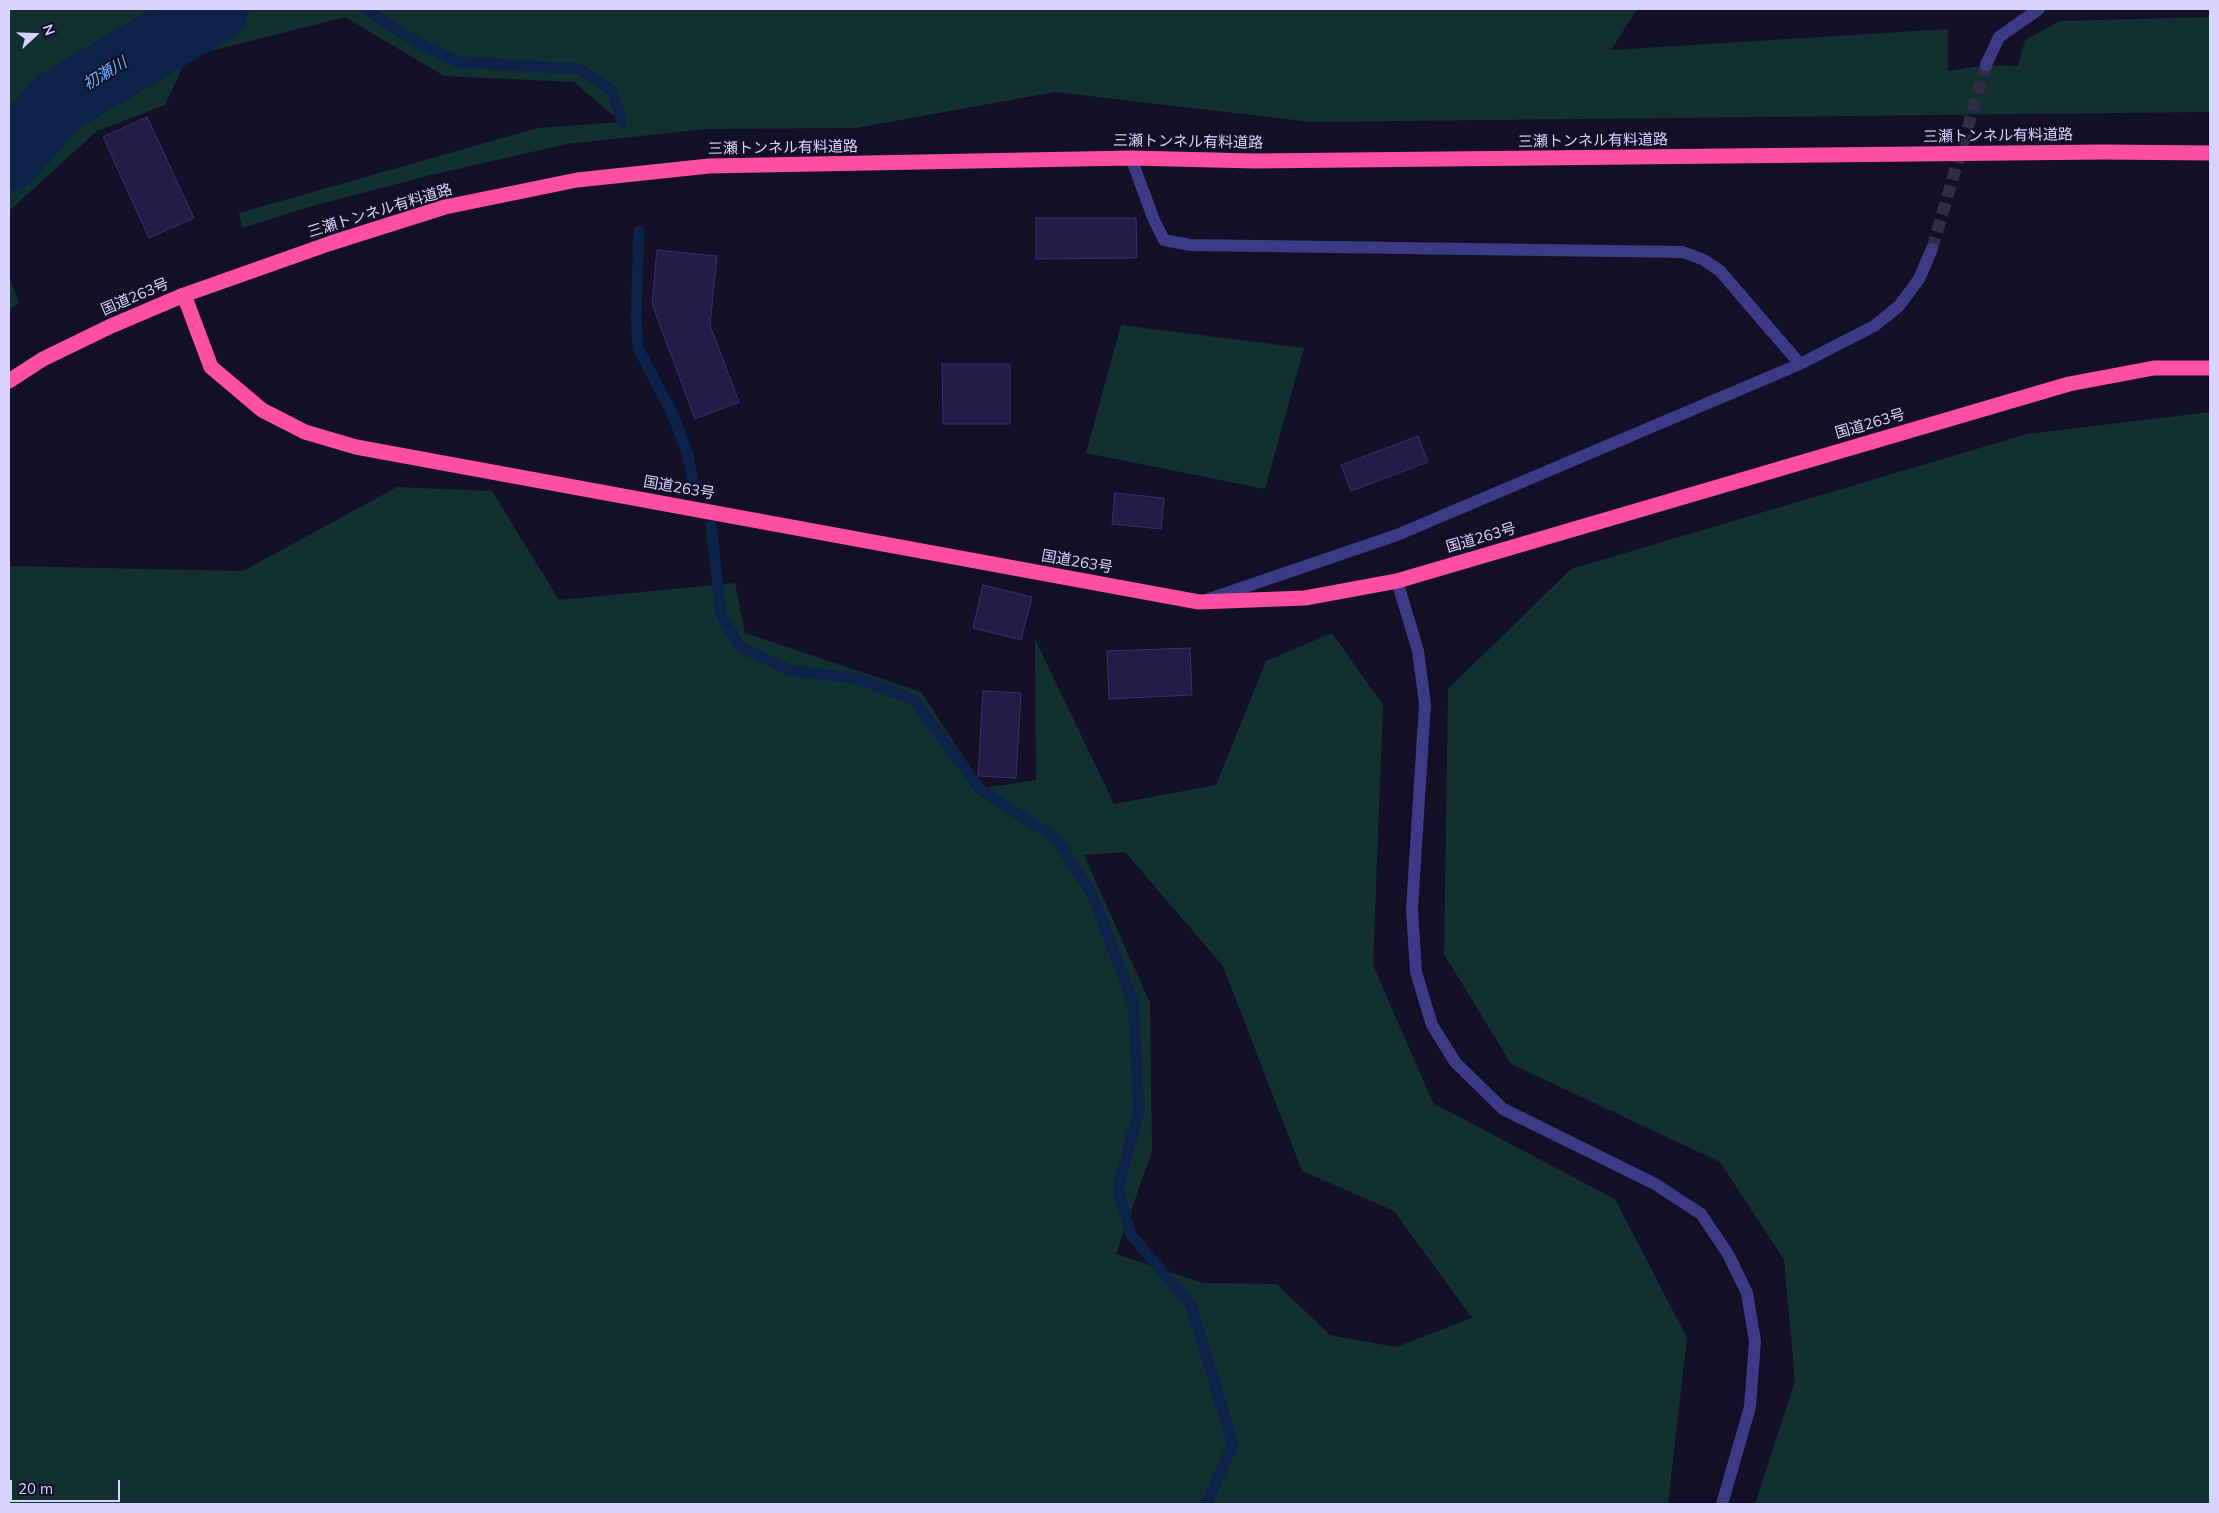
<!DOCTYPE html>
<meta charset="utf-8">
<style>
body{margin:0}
#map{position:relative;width:2219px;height:1513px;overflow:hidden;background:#130f26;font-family:Mulish,sans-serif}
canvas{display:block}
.frame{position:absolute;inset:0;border:10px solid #d9d4ff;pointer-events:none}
.north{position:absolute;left:10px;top:10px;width:50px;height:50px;-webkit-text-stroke:4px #130f26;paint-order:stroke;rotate:70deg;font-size:14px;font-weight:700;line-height:20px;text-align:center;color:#d9d4ff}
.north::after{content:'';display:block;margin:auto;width:18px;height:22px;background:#d9d4ff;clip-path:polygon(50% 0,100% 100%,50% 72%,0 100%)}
.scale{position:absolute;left:10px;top:1480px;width:110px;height:22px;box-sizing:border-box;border:2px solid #d9d4ff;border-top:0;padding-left:6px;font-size:15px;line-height:18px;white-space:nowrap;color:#d9d4ff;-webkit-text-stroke:4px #130f26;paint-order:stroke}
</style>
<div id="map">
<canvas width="2219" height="1513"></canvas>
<div class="frame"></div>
<div class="north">N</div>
<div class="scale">20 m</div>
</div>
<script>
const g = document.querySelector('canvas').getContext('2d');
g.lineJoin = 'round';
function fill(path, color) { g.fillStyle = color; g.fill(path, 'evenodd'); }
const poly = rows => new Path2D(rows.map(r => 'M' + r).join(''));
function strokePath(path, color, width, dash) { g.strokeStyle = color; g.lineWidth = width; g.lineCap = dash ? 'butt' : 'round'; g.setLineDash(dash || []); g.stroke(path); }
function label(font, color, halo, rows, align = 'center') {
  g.font = font + ' Mulish,"Noto Sans JP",sans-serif'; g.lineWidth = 4; g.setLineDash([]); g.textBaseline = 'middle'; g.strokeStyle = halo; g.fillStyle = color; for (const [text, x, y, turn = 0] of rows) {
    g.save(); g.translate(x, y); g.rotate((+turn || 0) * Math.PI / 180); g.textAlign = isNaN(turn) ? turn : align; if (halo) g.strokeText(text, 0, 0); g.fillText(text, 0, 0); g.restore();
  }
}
fill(poly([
 [9,9,1637,9,1611,50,1948,29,1948,71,1986,65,2018,66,2025,40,2060,21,2210,17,2210,112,1311,122,1055,92,856,128,706,129,567,144,431,175,309,207,242,228,239,213,537,128,621,122,574,82,444,76,345,17,187,57,165,105,97,131,9,211],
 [9,277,19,303,9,310],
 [1121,325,1304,348,1265,489,1086,453],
 [2210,412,2210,1504,1755,1504,1795,1381,1784,1260,1720,1162,1511,1064,1444,954,1448,689,1571,569,2027,434],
 [397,487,492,491,559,600,735,583,745,633,921,692,984,788,1036,780,1035,639,1114,804,1216,785,1266,661,1332,633,1383,705,1373,965,1433,1103,1615,1199,1687,1338,1668,1504,9,1504,9,566,243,571],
 [1125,852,1223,966,1302,1171,1394,1211,1472,1318,1396,1347,1330,1335,1277,1284,1203,1283,1116,1254,1152,1151,1150,1003,1084,855]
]), '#12302f');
strokePath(poly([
 [365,9,422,45,459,62,580,69,612,91,622,122],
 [639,231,636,319,638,348,672,413,687,452,693,480],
 [711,526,721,614,739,646,789,670,860,679,914,700,980,789,1057,839,1092,894,1133,1002,1139,1110,1118,1189,1131,1235,1191,1305,1233,1444,1206,1504]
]), '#0c2248', 11);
strokePath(poly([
 [9,158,58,102,216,9]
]), '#0c2248', 66);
const building = poly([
 [147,117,194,218,149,238,103,137,147,117],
 [1036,218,1136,218,1137,258,1036,259,1036,218],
 [657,250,717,256,710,325,739,402,695,419,652,304,657,250],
 [942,364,1010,364,1010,424,943,424,942,364],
 [1418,436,1428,462,1351,491,1341,465,1418,436],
 [1115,493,1164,498,1161,529,1112,524,1115,493],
 [983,585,1032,597,1021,640,973,628,983,585],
 [1190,648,1192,695,1109,699,1107,651,1190,648],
 [983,691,1021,693,1016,778,978,776,983,691]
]);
fill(building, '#241b47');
strokePath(building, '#3b2d73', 1);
strokePath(poly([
 [1932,249,1986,65]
]), '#312d47', 12, [12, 6]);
strokePath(poly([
 [1986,65,1999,37,2039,9],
 [1131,158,1154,220,1164,240,1190,245,1683,252,1704,260,1720,271,1800,364],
 [1397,581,1418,651,1425,704,1412,909,1416,972,1432,1025,1455,1062,1503,1109,1655,1184,1701,1214,1728,1254,1747,1293,1755,1341,1750,1407,1722,1504],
 [1209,599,1397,535,1800,364,1874,326,1899,306,1919,279,1932,249]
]), '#3d3a85', 12);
strokePath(poly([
 [184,295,211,367,262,410,305,432,356,447,1199,602,1305,598,1397,581,2069,384,2154,368,2210,368],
 [9,381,43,359,111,326,184,295,331,243,445,207,577,180,709,166,1131,158,1255,161,2103,152,2210,153]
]), '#ff4fa3', 15);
label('15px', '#d9d4ff', '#130f26', [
 ["三瀬トンネル有料道路",1998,136,-1],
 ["三瀬トンネル有料道路",1593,141,-1],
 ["三瀬トンネル有料道路",1188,142,1],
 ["三瀬トンネル有料道路",783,148,-1],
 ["三瀬トンネル有料道路",380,211,-17],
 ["国道263号",135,297,-23],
 ["国道263号",1870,424,-16],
 ["国道263号",679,488,10],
 ["国道263号",1481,538,-16],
 ["国道263号",1077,562,10]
]);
label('italic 16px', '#62b6ff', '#130f26', [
 ["初瀬川",105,74,-31]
]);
</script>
